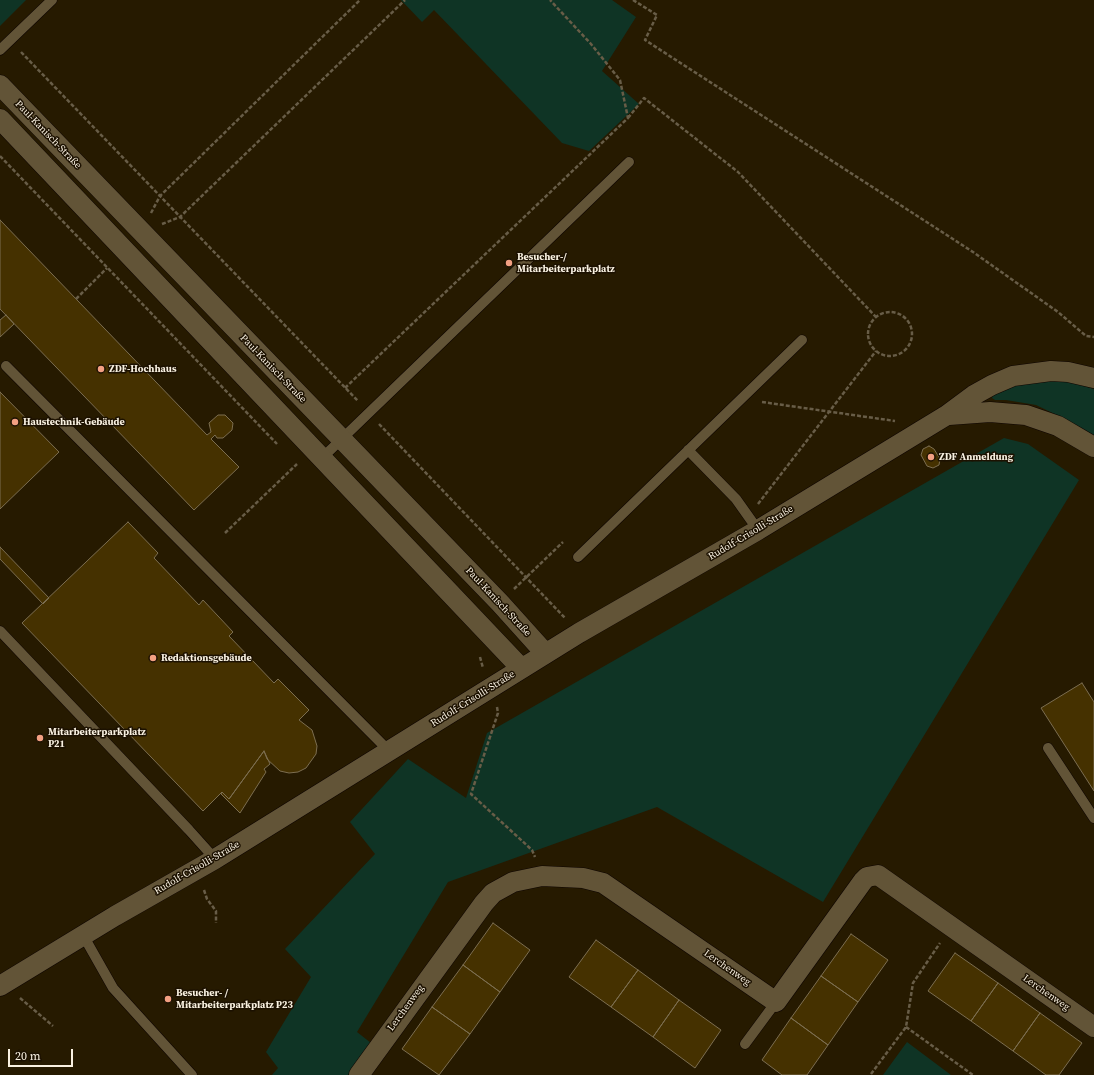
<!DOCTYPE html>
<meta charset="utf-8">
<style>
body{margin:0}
#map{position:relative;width:1094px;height:1075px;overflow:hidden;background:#261a00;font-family:"Source Serif 4",serif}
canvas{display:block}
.scale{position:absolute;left:8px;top:1049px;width:65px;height:18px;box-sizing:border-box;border:2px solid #f9f1e1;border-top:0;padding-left:5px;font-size:12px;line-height:14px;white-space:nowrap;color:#f9f1e1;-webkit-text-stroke:3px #1c1100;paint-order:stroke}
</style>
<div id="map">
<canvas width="1094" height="1075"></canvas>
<div class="scale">20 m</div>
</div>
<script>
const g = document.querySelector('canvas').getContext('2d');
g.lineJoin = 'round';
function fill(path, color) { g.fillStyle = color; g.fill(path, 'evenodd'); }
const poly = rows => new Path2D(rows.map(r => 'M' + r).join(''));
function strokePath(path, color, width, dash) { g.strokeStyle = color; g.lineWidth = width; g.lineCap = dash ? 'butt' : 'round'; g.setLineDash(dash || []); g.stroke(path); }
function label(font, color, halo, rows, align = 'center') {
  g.font = font + ' "Source Serif 4",serif'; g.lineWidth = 3; g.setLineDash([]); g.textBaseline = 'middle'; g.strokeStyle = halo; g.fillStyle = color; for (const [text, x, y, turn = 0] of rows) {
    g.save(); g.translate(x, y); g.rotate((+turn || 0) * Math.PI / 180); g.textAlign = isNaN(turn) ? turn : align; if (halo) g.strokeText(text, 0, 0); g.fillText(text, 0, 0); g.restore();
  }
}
fill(poly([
 [0,0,26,0,0,26],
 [401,0,612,0,636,17,602,71,639,104,589,151,562,143,434,10,422,22],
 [1042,380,1070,382,1094,389,1094,437,1063,418,1036,405,1006,400,995,400,992,398,993,394,1010,387],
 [1004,438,1028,444,1079,480,823,902,657,807,448,882,357,1032,371,1043,348,1075,272,1075,278,1068,266,1052,311,977,285,949,375,854,350,822,408,759,466,798,487,733],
 [907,1042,951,1075,883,1075]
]), '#0f3425');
const building = poly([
 [0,220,207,435,211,432,209,423,218,415,225,415,233,423,232,430,223,438,217,438,215,435,211,439,239,467,194,510,0,309,0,220],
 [6,315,14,324,0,337,0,320,6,315],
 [0,392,59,452,0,509,0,392],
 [929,446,934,449,940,459,939,465,933,468,927,466,921,455,923,449,929,446],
 [128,522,158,553,154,558,199,605,203,600,233,632,229,636,274,683,278,679,309,710,299,720,312,730,317,746,316,754,306,768,298,772,289,773,280,771,267,759,264,751,229,799,222,792,203,811,22,623,128,522],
 [0,547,49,598,43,604,0,559,0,547],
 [1082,683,1094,702,1094,791,1041,708,1082,683],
 [264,751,270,764,264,769,266,772,240,813,221,794,222,792,229,799,264,751],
 [493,923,530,950,500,992,463,965,493,923],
 [851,934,888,960,858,1002,821,976,851,934],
 [596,940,638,970,611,1007,569,977,596,940],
 [955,953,998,983,971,1021,928,991,955,953],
 [463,965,500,992,470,1034,432,1007,463,965],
 [638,970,679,1000,653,1037,611,1007,638,970],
 [821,976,858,1002,828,1045,791,1018,821,976],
 [998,983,1040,1013,1013,1051,971,1021,998,983],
 [679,1000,721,1030,695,1068,653,1037,679,1000],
 [432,1007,470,1034,439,1075,402,1049,432,1007],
 [1040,1013,1082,1043,1059,1075,1046,1075,1013,1051,1040,1013],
 [791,1018,828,1045,807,1075,782,1075,762,1060,791,1018]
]);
fill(building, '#453100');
strokePath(building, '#7c6e50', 1);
const lane = poly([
 [0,50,52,0],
 [6,366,389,751],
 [688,450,736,499,758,530],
 [322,458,629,162],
 [578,557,802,340],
 [0,631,189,830,215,859],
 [1048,748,1094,818],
 [83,935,113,988,192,1075],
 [745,1044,776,1002]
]);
const street = poly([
 [0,85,500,603,545,653],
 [0,119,521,668],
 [949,415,990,412,1026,415,1058,426,1094,447],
 [0,986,115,916,215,859,579,633,758,530,947,415,974,395,992,385,1013,376,1051,371,1068,372,1094,378],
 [359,1075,484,903,493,893,513,882,542,876,583,878,603,883,776,1002,863,881,867,877,878,875,1094,1027]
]);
strokePath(lane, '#0e0500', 11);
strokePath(street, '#0e0500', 21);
strokePath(poly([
 [633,0,657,15,645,40,973,252,1058,312,1086,336,1094,337],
 [21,52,358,401],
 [628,118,644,98,738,172,876,317],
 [0,156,277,444],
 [151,213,160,196,360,0],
 [162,224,180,217,405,0],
 [76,299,107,268],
 '868 334a22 22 0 1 1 44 0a22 22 0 1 1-44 0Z',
 [345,388,628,118,620,80,591,44,550,0],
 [762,402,895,421],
 [379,424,565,618],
 [758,504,876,351],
 [225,533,297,464],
 [514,589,563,542],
 [480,657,483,668],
 [497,707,498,713,471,794,532,850,535,857],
 [204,890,207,899,216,911,216,923],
 [20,998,53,1026],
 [906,1027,973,1075],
 [871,1074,906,1027,913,983,940,943]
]), '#685d47', 2.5, [4, 2]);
strokePath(lane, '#625437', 10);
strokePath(street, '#625437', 20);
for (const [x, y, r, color] of [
 [509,263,4,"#f3a082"],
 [101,369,4,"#f3a082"],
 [15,422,4,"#f3a082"],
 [931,457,4,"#f3a082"],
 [153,658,4,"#f3a082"],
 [40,738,4,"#f3a082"],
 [168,999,4,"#f3a082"]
]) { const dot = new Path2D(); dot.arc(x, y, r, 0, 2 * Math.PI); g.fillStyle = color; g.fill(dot); strokePath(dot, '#1c1100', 1.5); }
label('10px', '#f9f1e1', '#1c1100', [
 ["Paul-Kanisch-Straße",48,135,46],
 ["Paul-Kanisch-Straße",273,369,46],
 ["Rudolf-Crisolli-Straße",751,533,-31],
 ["Paul-Kanisch-Straße",498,602,47],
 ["Rudolf-Crisolli-Straße",473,699,-32],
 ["Rudolf-Crisolli-Straße",197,868,-30],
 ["Lerchenweg",727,968,35],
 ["Lerchenweg",1046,993,35],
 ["Lerchenweg",406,1008,-54]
]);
label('bold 10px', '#f9f1e1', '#1c1100', [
 ["Besucher-/",517,257],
 ["Mitarbeiterparkplatz",517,269],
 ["ZDF-Hochhaus",109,369],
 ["Haustechnik-Gebäude",23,422],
 ["ZDF Anmeldung",939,457],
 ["Redaktionsgebäude",161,658],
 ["Mitarbeiterparkplatz",48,732],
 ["P21",48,744],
 ["Besucher- /",176,993],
 ["Mitarbeiterparkplatz P23",176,1005]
], 'left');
</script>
